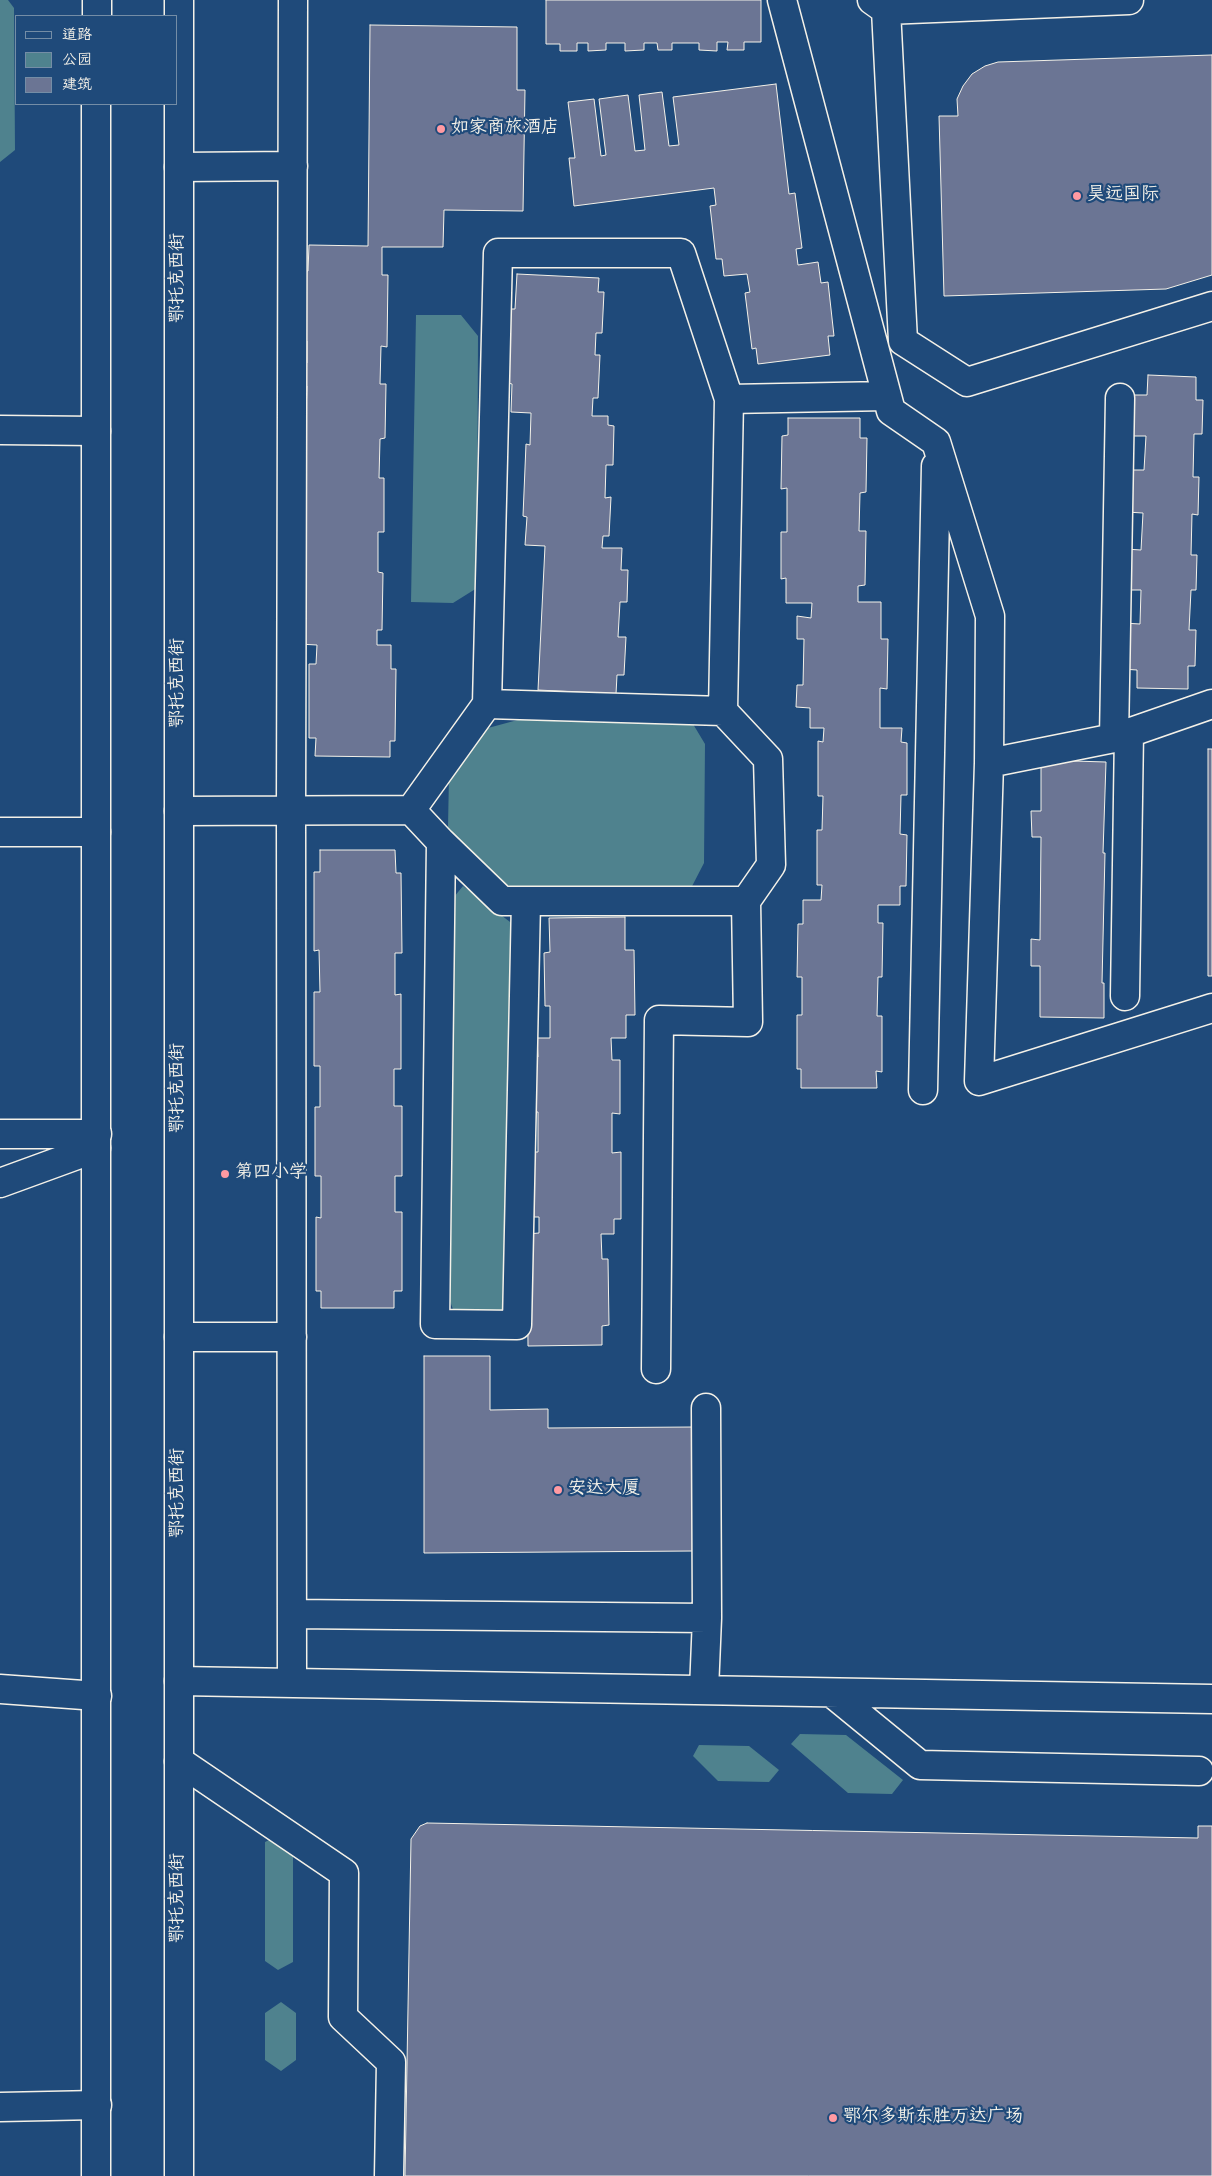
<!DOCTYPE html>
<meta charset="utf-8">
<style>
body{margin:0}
#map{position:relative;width:1212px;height:2176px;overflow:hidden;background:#1f4a7a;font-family:"Indie Flower","LXGW WenKai TC",sans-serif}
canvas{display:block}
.legend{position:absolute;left:15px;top:15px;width:162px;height:90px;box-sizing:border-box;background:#1f4a7a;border:1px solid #748da6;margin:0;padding:6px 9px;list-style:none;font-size:15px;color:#f4f1e8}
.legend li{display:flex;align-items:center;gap:10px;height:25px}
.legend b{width:25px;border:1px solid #748da6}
</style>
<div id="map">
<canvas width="1212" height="2176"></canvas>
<ul class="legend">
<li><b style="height:6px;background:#1f4a7a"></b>道路</li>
<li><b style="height:14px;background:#4f828e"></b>公园</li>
<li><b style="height:14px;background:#6b7594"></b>建筑</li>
</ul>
</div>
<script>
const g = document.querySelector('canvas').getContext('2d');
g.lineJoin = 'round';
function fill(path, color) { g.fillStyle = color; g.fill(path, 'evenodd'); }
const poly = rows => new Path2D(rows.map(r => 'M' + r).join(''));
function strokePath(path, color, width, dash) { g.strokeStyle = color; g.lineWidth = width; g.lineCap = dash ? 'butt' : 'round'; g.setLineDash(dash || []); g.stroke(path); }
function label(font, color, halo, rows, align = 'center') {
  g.font = font + ' "Indie Flower","LXGW WenKai TC",sans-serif'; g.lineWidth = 4.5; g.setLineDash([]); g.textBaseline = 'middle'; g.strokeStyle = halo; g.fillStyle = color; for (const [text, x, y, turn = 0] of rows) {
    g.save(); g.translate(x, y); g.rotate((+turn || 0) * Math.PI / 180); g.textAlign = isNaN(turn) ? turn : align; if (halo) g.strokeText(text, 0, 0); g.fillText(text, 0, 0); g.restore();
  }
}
fill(poly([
 [0,0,8,0,14,8,15,150,0,162],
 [416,315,461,315,478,336,477,588,453,603,411,602],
 [536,715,690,719,705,744,704,863,688,894,531,895,481,874,448,827,449,775,488,728],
 [463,886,514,925,507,1304,500,1315,455,1315,450,1301,454,897],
 [800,1734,846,1735,903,1780,892,1794,848,1793,791,1744],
 [699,1745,749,1746,779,1770,769,1782,718,1781,693,1756],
 [279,1835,293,1842,293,1962,278,1970,265,1961,265,1842],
 [281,2002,296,2013,296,2060,281,2071,265,2060,265,2013]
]), '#4f828e');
const building = poly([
 [546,0,761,0,761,42,744,42,744,50,727,50,728,42,717,42,717,51,699,50,699,43,672,43,672,50,658,50,657,43,644,43,644,50,625,51,625,43,606,43,606,50,588,51,588,43,577,43,577,51,560,51,560,44,546,44,546,0],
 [370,25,517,27,517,90,525,90,523,211,444,210,443,247,382,247,382,275,388,275,387,347,381,346,380,384,386,384,385,438,380,439,379,478,384,478,384,532,378,532,378,572,383,573,382,630,377,630,377,645,391,645,391,669,396,669,395,741,390,741,390,757,315,756,316,738,309,738,309,664,316,664,317,645,298,644,307,386,299,386,300,363,307,363,307,341,301,341,302,271,308,271,309,245,368,246,370,25],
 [1212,55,1212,275,1166,289,944,296,939,116,958,116,957,99,963,86,972,74,985,66,998,62,1212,55],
 [776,84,789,194,795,193,802,248,796,249,798,265,818,262,821,283,828,282,834,336,828,336,830,355,758,364,756,348,752,349,745,293,750,292,747,274,724,276,722,259,716,259,710,206,716,205,714,188,574,206,569,158,575,158,568,102,594,99,601,156,606,155,599,99,628,95,635,151,645,150,639,95,662,92,669,146,679,145,673,97,776,84],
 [517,274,599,278,598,292,604,292,602,333,596,333,595,355,600,355,598,398,593,398,592,416,608,416,608,425,614,426,613,465,606,465,605,498,611,497,609,536,603,536,602,548,622,548,621,570,628,570,627,602,620,602,618,637,626,637,624,675,617,675,616,694,538,690,545,546,525,545,527,517,523,516,526,444,530,445,531,413,511,412,512,384,508,383,511,309,515,309,517,274],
 [1148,375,1196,377,1196,400,1203,400,1202,434,1194,434,1193,477,1199,477,1198,515,1192,514,1191,555,1197,555,1196,590,1191,590,1189,630,1196,630,1195,666,1188,666,1188,689,1137,688,1137,670,1122,669,1123,623,1140,624,1141,590,1124,590,1125,549,1141,550,1143,513,1126,512,1127,470,1144,470,1146,436,1127,436,1129,395,1147,395,1148,375],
 [788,418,860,418,860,438,867,438,866,492,860,493,859,531,866,531,865,585,858,586,858,602,881,602,881,639,888,639,887,689,880,688,880,728,902,728,901,742,907,743,907,795,901,795,900,834,907,835,906,886,900,886,900,905,878,905,878,923,883,923,882,977,878,977,877,1016,882,1016,882,1072,876,1071,877,1088,801,1088,801,1069,797,1069,797,1015,802,1015,802,977,797,977,798,924,803,924,803,900,821,900,822,885,817,885,817,830,822,830,823,796,818,796,818,741,823,742,824,728,810,728,810,708,796,707,797,685,803,685,804,639,797,639,797,616,811,618,812,603,786,603,786,578,781,579,781,532,787,532,787,488,781,489,782,436,788,435,788,418],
 [1208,749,1212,749,1212,976,1208,976,1208,749],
 [1041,760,1106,762,1103,853,1105,853,1102,983,1104,983,1104,1018,1040,1017,1040,966,1031,966,1031,939,1040,940,1041,837,1032,837,1031,811,1041,811,1041,760],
 [320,850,395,850,396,873,401,873,402,953,395,953,395,995,401,994,401,1069,394,1069,394,1106,402,1106,402,1176,395,1176,395,1212,402,1212,402,1291,394,1291,394,1308,321,1308,321,1291,316,1291,316,1217,321,1218,321,1176,315,1176,315,1107,320,1107,320,1066,314,1066,314,992,320,992,319,950,314,951,314,872,320,872,320,850],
 [625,917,625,950,634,950,635,1015,626,1015,626,1038,611,1038,612,1060,620,1060,620,1114,612,1113,612,1153,621,1152,621,1219,614,1219,614,1234,601,1234,602,1259,608,1259,609,1325,602,1326,602,1345,528,1346,527,1234,539,1233,539,1217,534,1217,534,1152,538,1152,538,1112,533,1112,533,1057,538,1057,537,1038,550,1038,550,1006,545,1006,544,953,550,952,549,918,625,917],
 [424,1356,490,1356,490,1410,548,1409,548,1428,693,1427,693,1551,424,1553,424,1356],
 [427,1823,1198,1838,1198,1826,1212,1826,1212,2176,405,2176,411,1839,420,1826,427,1823]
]);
fill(building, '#6b7594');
strokePath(building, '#f4f1e8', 1);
const minor = poly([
 [782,0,891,411,936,442,990,616,989,763],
 [872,0,886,10,903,341,967,382,1212,306],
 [886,10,1129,0],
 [179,167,293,166],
 [0,430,96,431],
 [487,704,498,253,681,253,729,399,887,396],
 [1212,704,1114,738,989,763,979,1081,1212,1008],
 [1114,738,1120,398],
 [411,810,441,842,502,901,746,901],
 [179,811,411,810,487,704,723,711,729,399],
 [0,832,96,832],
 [441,842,435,1324,517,1325,526,901],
 [1125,996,1129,732],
 [923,1090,936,466],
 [0,1134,97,1134],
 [0,1183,96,1148],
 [179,1337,292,1337],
 [656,1369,659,1020,748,1022,746,901,771,865,768,759,723,711],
 [292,1614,707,1618],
 [179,1681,1212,1699],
 [292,1683,291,810,293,0],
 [0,1689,97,1696],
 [704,1690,707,1618,706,1408],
 [832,1693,920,1765,1199,1771],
 [179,1761,344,1873,343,2017,391,2062,389,2176],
 [0,2107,97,2105]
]);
const major = poly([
 [179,0,179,2176],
 [97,16,97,0],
 [96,2176,96,104]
]);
strokePath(minor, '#f4f1e8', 31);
strokePath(major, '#f4f1e8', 31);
strokePath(minor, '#1f4a7a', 28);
strokePath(major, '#1f4a7a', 28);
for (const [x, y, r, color] of [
 [441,129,5,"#ff9aa2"],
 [1077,196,5,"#ff9aa2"],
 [225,1174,5,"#ff9aa2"],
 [558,1490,5,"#ff9aa2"],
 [833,2118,5,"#ff9aa2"]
]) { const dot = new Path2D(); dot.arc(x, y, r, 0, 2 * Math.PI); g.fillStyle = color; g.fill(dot); strokePath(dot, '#1f4a7a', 2); }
label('18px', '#f4f1e8', '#1f4a7a', [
 ["如家商旅酒店",451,129],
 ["昊远国际",1087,196],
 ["第四小学",235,1174],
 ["安达大厦",568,1490],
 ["鄂尔多斯东胜万达广场",843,2118]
], 'left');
label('18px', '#f4f1e8', '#1f4a7a', [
 ["鄂托克西街",179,278,-90],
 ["鄂托克西街",179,683,-90],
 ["鄂托克西街",179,1088,-90],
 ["鄂托克西街",179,1493,-90],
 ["鄂托克西街",179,1898,-90]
]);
</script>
